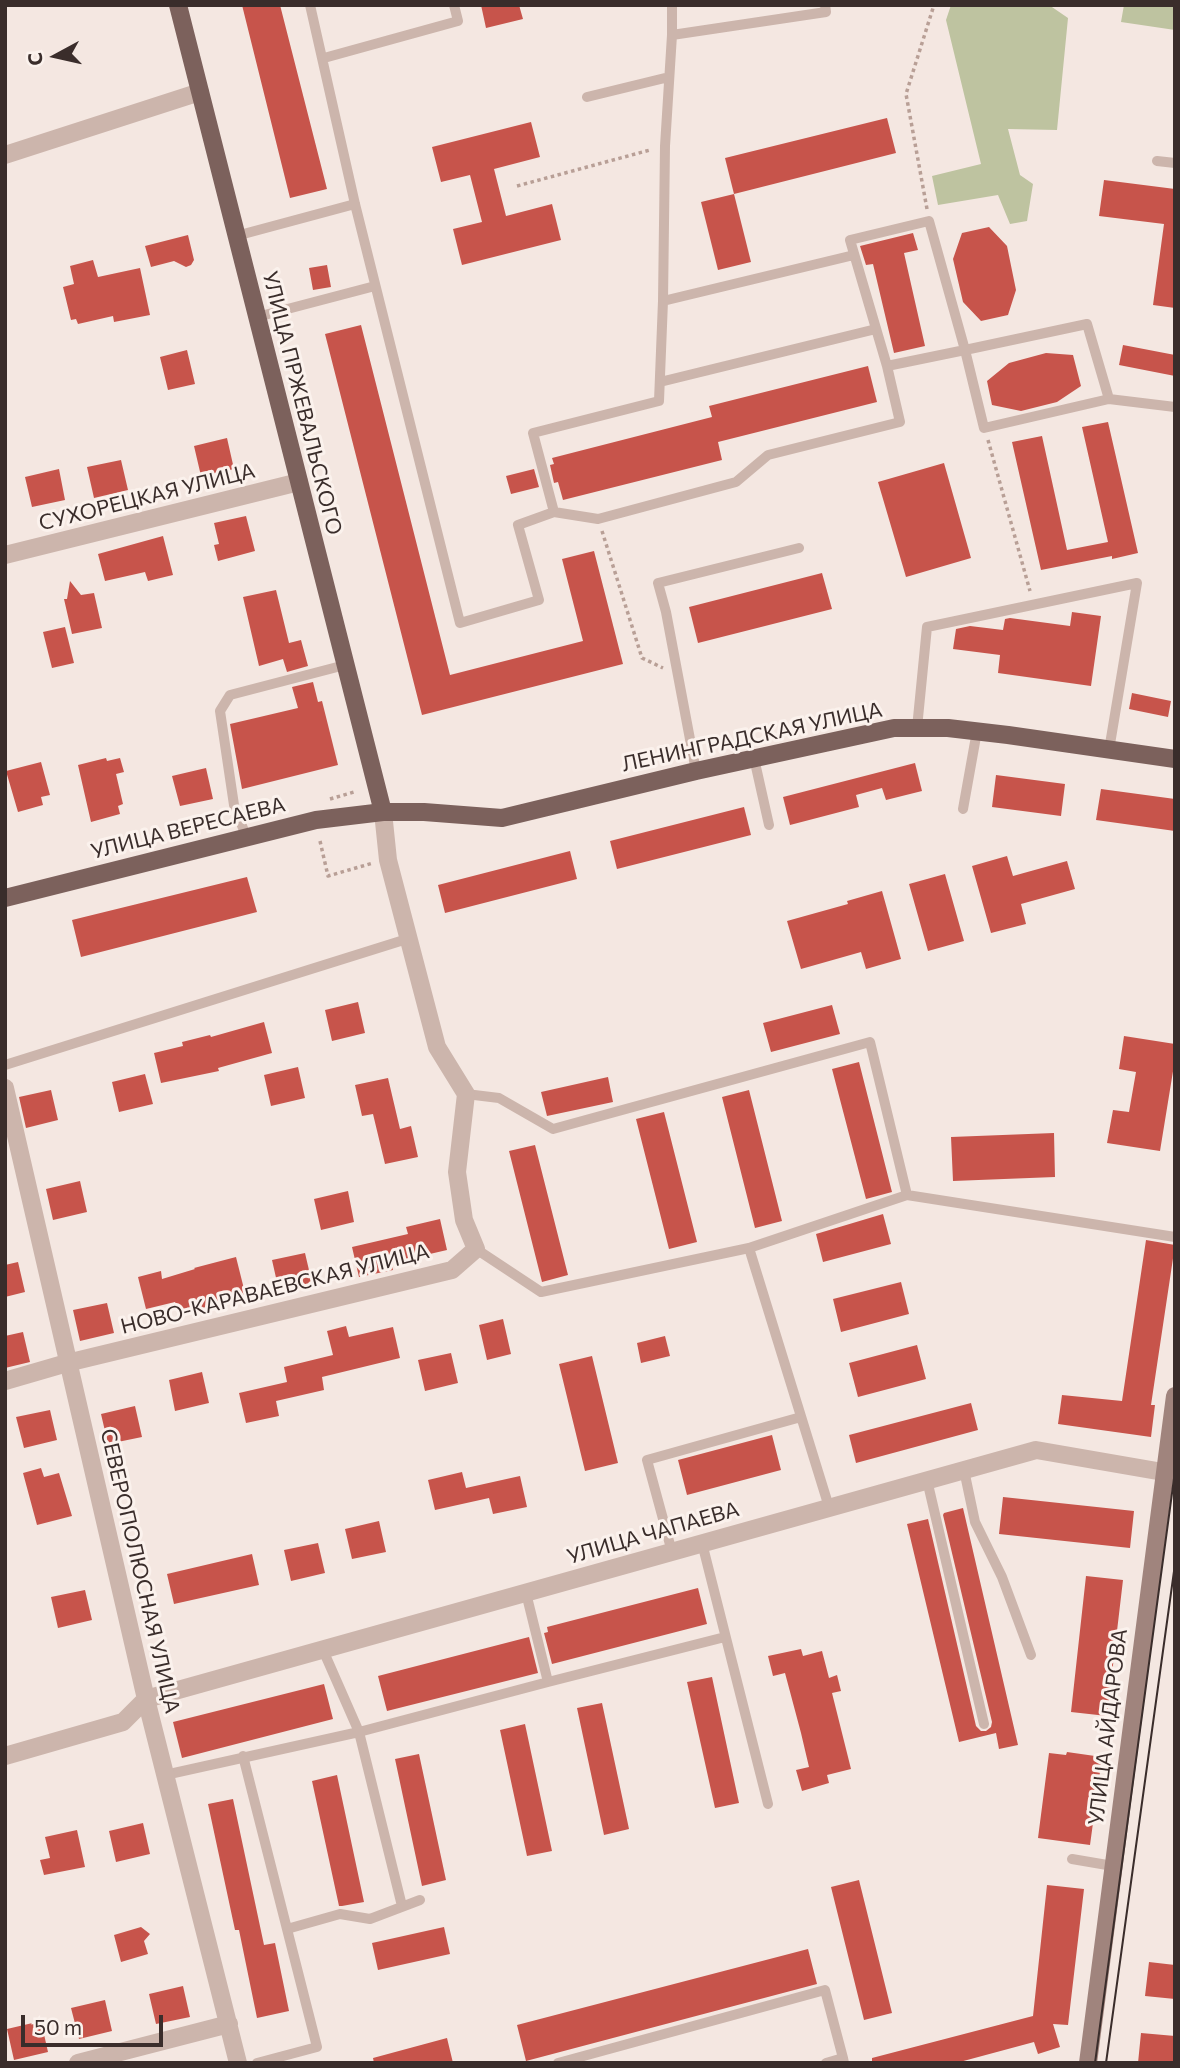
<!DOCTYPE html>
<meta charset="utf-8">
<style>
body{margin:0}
#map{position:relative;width:1180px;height:2068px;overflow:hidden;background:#f4e7e1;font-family:Commissioner,sans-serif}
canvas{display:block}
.frame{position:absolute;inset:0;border:7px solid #3a2d2b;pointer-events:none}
.north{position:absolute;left:21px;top:21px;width:70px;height:70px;-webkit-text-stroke:5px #fbf2ed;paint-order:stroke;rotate:262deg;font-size:19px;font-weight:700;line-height:28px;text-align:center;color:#3a2d2b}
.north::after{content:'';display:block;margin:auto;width:24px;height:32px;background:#3a2d2b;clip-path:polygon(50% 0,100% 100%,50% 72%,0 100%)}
.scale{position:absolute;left:21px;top:2015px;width:142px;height:32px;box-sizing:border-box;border:4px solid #3a2d2b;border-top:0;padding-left:9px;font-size:21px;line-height:24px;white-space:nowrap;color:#3a2d2b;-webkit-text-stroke:5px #fbf2ed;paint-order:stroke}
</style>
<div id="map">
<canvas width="1180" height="2068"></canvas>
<div class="frame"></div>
<div class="north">С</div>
<div class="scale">50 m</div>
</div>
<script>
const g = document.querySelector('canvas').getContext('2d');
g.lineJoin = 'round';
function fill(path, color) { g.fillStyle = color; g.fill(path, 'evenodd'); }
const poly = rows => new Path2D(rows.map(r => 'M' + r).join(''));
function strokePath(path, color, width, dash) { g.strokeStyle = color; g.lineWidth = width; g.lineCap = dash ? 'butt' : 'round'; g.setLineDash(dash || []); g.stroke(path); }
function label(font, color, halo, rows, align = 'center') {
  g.font = font + ' Commissioner,sans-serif'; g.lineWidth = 6; g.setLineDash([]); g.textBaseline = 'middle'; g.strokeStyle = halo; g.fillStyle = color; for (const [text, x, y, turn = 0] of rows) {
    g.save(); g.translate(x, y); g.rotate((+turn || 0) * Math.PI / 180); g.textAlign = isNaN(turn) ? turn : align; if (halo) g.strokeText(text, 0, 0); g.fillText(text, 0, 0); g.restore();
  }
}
fill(poly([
 [951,5,1049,5,1068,18,1057,130,1008,129,1020,175,1033,184,1027,221,1010,224,998,195,938,205,932,176,981,164,946,20],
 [1124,5,1175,5,1175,30,1121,22]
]), '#bec3a0');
fill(poly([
 [242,5,280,5,327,189,290,198],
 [481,5,519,5,523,19,486,28],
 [887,118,896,153,734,194,725,158],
 [531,122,540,157,494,169,506,216,552,204,561,240,462,265,453,229,482,222,470,175,441,182,432,147],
 [1104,180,1175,189,1175,308,1153,305,1164,224,1099,216],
 [734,194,751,262,718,270,701,202],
 [989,227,1007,246,1016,290,1008,315,981,321,963,302,953,259,962,233],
 [913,233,918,250,904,253,925,346,894,353,873,264,866,265,860,246],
 [188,235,194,260,191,265,186,267,174,261,151,267,145,246],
 [93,260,98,277,140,268,150,315,114,322,113,316,78,324,76,319,71,320,63,287,74,284,70,266],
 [327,265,331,287,313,290,309,268],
 [361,325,450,675,583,641,562,559,594,551,623,664,422,715,325,334],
 [1123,345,1175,355,1175,376,1119,365],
 [187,350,195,384,168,390,160,357],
 [1046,353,1073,355,1081,386,1057,402,1021,411,992,405,987,381,1009,363],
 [868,366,877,402,718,442,722,460,563,500,558,482,554,483,550,465,554,464,552,458,712,417,709,406],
 [1108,422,1138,553,1112,559,1112,556,1041,570,1012,442,1042,436,1067,550,1108,542,1082,427],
 [227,438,234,469,201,476,194,446],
 [121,460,128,490,94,498,87,467],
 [944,463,971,558,906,577,878,482],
 [59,469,65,500,32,507,25,477],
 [534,469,539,487,511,494,506,476],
 [246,516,255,551,218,561,214,545,219,544,214,523],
 [163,536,173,575,148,581,145,572,105,581,98,554],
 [822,573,832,609,698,643,689,607],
 [70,581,81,595,94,593,102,628,72,634,64,599,67,599],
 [276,590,289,643,301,640,308,666,287,672,283,659,259,666,243,597],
 [1072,612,1101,616,1091,686,998,673,1000,655,953,649,956,629,970,626,1003,630,1005,619,1010,618,1070,626],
 [65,627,74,663,52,668,43,632],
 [313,682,318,702,322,701,338,765,242,789,230,724,298,708,292,687],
 [1132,693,1171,701,1168,717,1129,709],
 [106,758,107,761,120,758,124,772,116,774,123,804,118,806,120,814,91,822,78,765],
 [41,762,50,795,41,797,43,805,18,812,6,771],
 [915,763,922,791,886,800,882,788,856,795,859,807,790,825,783,797],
 [206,768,213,799,180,806,172,776],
 [996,775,1065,784,1061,816,992,807],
 [1101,789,1175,799,1175,831,1096,820],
 [744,807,751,835,617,869,610,841],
 [570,851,577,879,445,913,438,885],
 [1007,856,1013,876,1067,861,1075,889,1021,904,1026,924,991,933,972,866],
 [945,874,964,941,928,951,909,884],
 [247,877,257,912,81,957,72,920],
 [882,891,901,959,866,969,861,952,801,969,787,921,848,904,847,901],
 [358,1002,365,1033,332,1041,325,1010],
 [832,1005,840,1034,771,1052,763,1023],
 [264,1022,272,1053,218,1068,219,1071,161,1083,154,1053,183,1046,182,1042,210,1035,211,1037],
 [1124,1036,1175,1044,1175,1059,1160,1151,1107,1143,1113,1110,1129,1112,1136,1072,1119,1069],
 [859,1062,892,1192,866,1199,832,1069],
 [298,1067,305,1098,271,1106,264,1075],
 [145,1074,153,1104,119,1112,112,1082],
 [608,1077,613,1102,547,1116,541,1092],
 [388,1078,400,1129,411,1126,418,1157,385,1164,373,1114,362,1116,355,1085],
 [51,1090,58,1120,26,1128,19,1097],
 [749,1090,782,1221,755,1228,722,1097],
 [664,1112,697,1242,669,1249,636,1119],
 [1054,1133,1055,1177,953,1181,951,1137],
 [535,1145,568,1275,542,1282,509,1151],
 [80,1181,87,1212,53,1220,46,1189],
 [348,1191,354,1222,321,1230,314,1199],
 [883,1214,891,1244,823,1262,816,1234],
 [440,1219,447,1250,391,1263,393,1270,359,1277,352,1247,408,1234,406,1227],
 [1146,1240,1175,1245,1151,1405,1155,1405,1151,1437,1058,1424,1062,1395,1122,1401],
 [305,1253,312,1283,279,1291,272,1260],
 [236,1257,246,1297,178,1314,175,1302,146,1309,138,1277,161,1271,162,1279,195,1269,194,1268],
 [18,1262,25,1292,5,1297,5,1265],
 [901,1282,909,1314,841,1332,833,1299],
 [107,1303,114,1333,80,1341,73,1310],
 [503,1319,511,1354,487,1360,479,1325],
 [346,1326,349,1337,393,1327,400,1358,322,1377,324,1390,276,1401,279,1416,246,1423,239,1393,287,1382,284,1367,333,1355,327,1331],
 [23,1332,30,1362,5,1368,5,1336],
 [665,1336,670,1356,641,1363,637,1343],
 [917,1345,926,1379,858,1397,849,1363],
 [451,1353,458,1383,425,1391,418,1360],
 [592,1356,618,1463,585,1471,559,1364],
 [202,1372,209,1403,175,1411,169,1380],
 [971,1403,978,1430,856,1463,849,1435],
 [135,1406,142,1437,108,1444,101,1414],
 [50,1410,57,1440,24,1448,16,1417],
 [772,1435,781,1470,687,1495,678,1460],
 [41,1468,44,1477,59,1473,72,1516,37,1525,23,1473],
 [462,1472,466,1488,520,1476,527,1507,493,1514,489,1498,435,1510,428,1480],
 [1003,1497,1134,1511,1130,1548,999,1534],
 [963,1508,1018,1745,999,1749,996,1733,959,1742,907,1524,928,1519,976,1726,981,1731,986,1731,991,1727,992,1722,943,1515,944,1513],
 [379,1521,386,1552,352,1559,345,1529],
 [318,1543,325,1573,291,1581,284,1550],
 [252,1554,259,1585,174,1604,167,1574],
 [1086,1576,1123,1580,1107,1716,1071,1712],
 [698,1588,707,1624,552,1664,544,1633,548,1632,547,1627],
 [85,1590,92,1620,58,1628,51,1597],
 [529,1637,538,1673,387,1711,378,1676],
 [801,1649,803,1656,822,1651,829,1678,837,1675,841,1691,832,1693,851,1769,827,1775,829,1783,802,1791,796,1770,809,1767,801,1733,785,1673,773,1676,768,1656],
 [712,1677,739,1803,715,1808,687,1682],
 [324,1684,333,1719,182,1758,173,1722],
 [602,1703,629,1829,604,1835,577,1708],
 [525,1724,552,1851,527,1856,500,1730],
 [1067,1752,1102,1757,1090,1845,1038,1838,1049,1753,1066,1755],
 [419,1754,446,1880,422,1886,395,1759],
 [337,1775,364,1902,342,1906,339,1906,312,1781],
 [233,1799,264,1945,275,1943,289,2011,257,2018,239,1930,235,1930,208,1804],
 [143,1823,150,1854,116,1862,109,1831],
 [77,1830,85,1867,44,1875,40,1860,50,1858,45,1837],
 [859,1880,892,2013,864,2020,831,1887],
 [1047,1885,1084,1889,1068,2025,1053,2024,1060,2047,1038,2054,1034,2042,956,2063,872,2063,872,2058,1033,2016],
 [141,1927,150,1934,144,1941,148,1954,121,1962,114,1935],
 [444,1927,450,1954,378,1970,372,1943],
 [808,1949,817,1984,526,2061,517,2025],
 [1149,1962,1175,1965,1175,1999,1145,1996],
 [183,1986,190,2017,156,2024,149,1994],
 [105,2000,112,2031,79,2039,71,2008],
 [41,2021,48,2052,14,2060,7,2029],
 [1141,2033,1175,2036,1175,2063,1138,2063],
 [447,2038,453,2063,374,2063,373,2058]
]), '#c7544b');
strokePath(poly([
 [517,186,650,150],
 [927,209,906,94,934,5],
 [988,440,1030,591],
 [602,531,642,658,663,668],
 [330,799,354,792],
 [320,841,328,876,373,863]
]), '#b89f96', 3.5, [3.5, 3.5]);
strokePath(poly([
 [310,5,355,204,460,623,539,600,518,525,554,512,598,519,736,482,768,455,900,422,887,366],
 [672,5,672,35,826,12,825,5],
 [672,35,665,146,663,301,854,255],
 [324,58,458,21,454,5],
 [587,97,669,77],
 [1157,161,1175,163],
 [236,236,355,204],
 [257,317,375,286],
 [660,382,876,329],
 [1109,399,1087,324,965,350,887,366,850,240,929,221,965,350,984,428,1109,399,1175,407],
 [554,512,533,433,659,401,663,301],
 [917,728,927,627,1137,583,1109,750],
 [754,758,769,825],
 [696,771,666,612,658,583,799,548],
 [963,809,977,731],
 [246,836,234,805,220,711,230,695,345,665],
 [5,1065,407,939],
 [466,1094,499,1098,553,1129,870,1042,907,1195],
 [749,1248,907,1195,1175,1237],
 [476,1249,541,1292,749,1248,829,1507],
 [964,1470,975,1522,1002,1577,1031,1655],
 [927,1480,984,1724],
 [702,1543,768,1804],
 [672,1552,647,1460,801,1417],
 [323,1650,359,1732,402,1906],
 [548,1682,725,1637],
 [243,1756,317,2047,257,2063],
 [165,1775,359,1732,548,1682,526,1593],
 [1072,1859,1113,1866],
 [287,1929,340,1914,370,1919,420,1900],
 [558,2063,825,1990,843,2058],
 [826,2063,843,2058,844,2063]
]), '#ccb5ac', 10);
strokePath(poly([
 [5,155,200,92],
 [5,555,299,482],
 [5,1088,146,1699,238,2063],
 [5,1381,67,1363,452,1270,476,1249,464,1220,457,1172,466,1094,437,1047,388,860,383,812],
 [5,1756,123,1722,146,1699,1036,1450,1163,1472,1175,1477],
 [78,2063,229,2024]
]), '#ccb5ac', 18);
strokePath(poly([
 [1088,2063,1175,1396]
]), '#a0847d', 18);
strokePath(poly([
 [178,5,383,812],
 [5,898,316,820,383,812,424,812,502,818,696,771,894,728,948,728,1008,735,1175,759]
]), '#7c615c', 18);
strokePath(poly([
 [1095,2063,1175,1471],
 [1106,2063,1175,1564]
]), '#3a2d2b', 2);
label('21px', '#3a2d2b', '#fbf2ed', [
 ["УЛИЦА ПРЖЕВАЛЬСКОГО",302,403,76],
 ["СУХОРЕЦКАЯ УЛИЦА",147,497,-14],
 ["ЛЕНИНГРАДСКАЯ УЛИЦА",752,737,-12],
 ["УЛИЦА ВЕРЕСАЕВА",188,828,-14],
 ["НОВО-КАРАВАЕВСКАЯ УЛИЦА",275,1289,-14],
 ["УЛИЦА ЧАПАЕВА",653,1533,-16],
 ["СЕВЕРОПОЛЮСНАЯ УЛИЦА",140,1571,77],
 ["УЛИЦА АЙДАРОВА",1108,1727,-83]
]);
</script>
